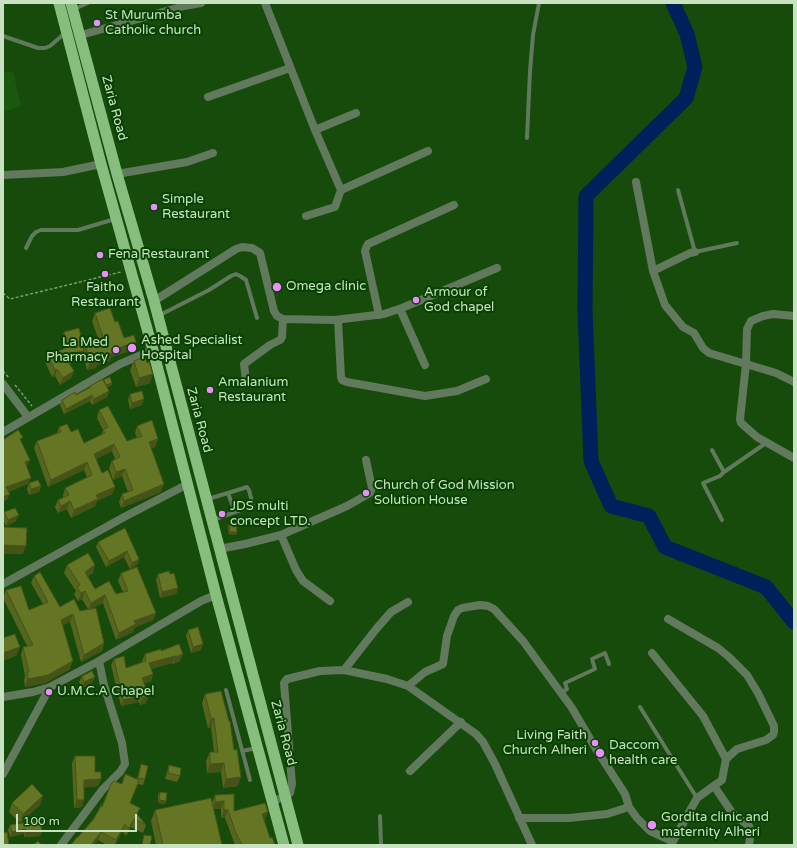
<!DOCTYPE html>
<style>
body{margin:0}
#map{position:relative;width:797px;height:848px;overflow:hidden;background:#164b0b;font-family:"Varela Round",sans-serif}
canvas{display:block}
.frame{position:absolute;inset:0;border:4px solid #c7e3c1;pointer-events:none}
.scale{position:absolute;left:16px;top:814px;width:121px;height:18px;box-sizing:border-box;border:2px solid #c7e3c1;border-top:0;padding-left:5px;font-size:12px;line-height:14px;white-space:nowrap;color:#c7e3c1;-webkit-text-stroke:3px #084000;paint-order:stroke}
</style>
<div id="map">
<canvas width="797" height="848"></canvas>
<div class="frame"></div>
<div class="scale">100 m</div>
</div>
<script>
const g = document.querySelector('canvas').getContext('2d');
g.lineJoin = 'round';
function fill(path, color) { g.fillStyle = color; g.fill(path, 'evenodd'); }
const poly = rows => new Path2D(rows.map(r => 'M' + r).join(''));
function strokePath(path, color, width, dash) { g.strokeStyle = color; g.lineWidth = width; g.lineCap = dash ? 'butt' : 'round'; g.setLineDash(dash || []); g.stroke(path); }
function label(font, color, halo, rows, align = 'center') {
  g.font = font + ' "Varela Round",sans-serif'; g.lineWidth = 4; g.setLineDash([]); g.textBaseline = 'middle'; g.strokeStyle = halo; g.fillStyle = color; for (const [text, x, y, turn = 0] of rows) {
    g.save(); g.translate(x, y); g.rotate((+turn || 0) * Math.PI / 180); g.textAlign = isNaN(turn) ? turn : align; if (halo) g.strokeText(text, 0, 0); g.fillText(text, 0, 0); g.restore();
  }
}
fill(poly([
 [13,71,21,106,3,112,3,73]
]), '#1b570f');
strokePath(poly([
 [673,3,687,34,695,67,686,98,586,196,585,310,591,461,611,506,649,516,665,547,766,587,794,622]
]), '#001f5b', 15);
strokePath(poly([
 [3,293,10,299,121,272],
 [3,371,9,378],
 [15,385,32,406]
]), '#769e6e', 1.5, [3, 2]);
strokePath(poly([
 [74,9,88,3],
 [3,36,38,48,45,48,50,46,65,33],
 [527,138,530,71,533,35,539,3],
 [678,190,695,252,737,243],
 [26,248,32,236,36,232,41,230,78,230,115,219],
 [160,315,209,290,231,276,236,274,240,276,246,280,257,318],
 [712,450,724,472],
 [228,493,244,488,247,487,249,490,253,506,235,512],
 [208,499,228,493,235,512,213,520],
 [722,520,703,483,720,476,724,472,766,443],
 [226,690,250,780],
 [561,693,567,689,565,683,595,669,592,659,605,653,609,664],
 [640,707,697,798],
 [242,751,257,748],
 [380,816,381,845]
]), '#61795d', 4);
strokePath(poly([
 [265,3,315,130,341,190,428,151],
 [81,35,184,6,201,3],
 [208,97,290,68],
 [315,130,356,113],
 [117,174,187,162,213,153],
 [3,175,63,172,101,164],
 [636,182,653,271,665,305,683,327,694,333,703,348,709,353,776,373,794,382],
 [306,216,335,207,341,190],
 [653,271,690,253,695,252],
 [154,301,236,249,242,247,252,248,260,253,274,311,277,316,283,319,335,320,384,314,402,308,497,268],
 [400,309,425,365],
 [379,315,365,251,366,248,368,244,454,205],
 [794,316,773,314,763,316,751,321,747,329,746,364,740,419,741,423,757,437,794,458],
 [338,320,341,377,342,380,347,382,425,396,457,391,486,379],
 [246,381,244,364,270,345,280,340,282,337,283,319],
 [3,384,28,417],
 [281,535,296,570,303,581,330,601],
 [219,549,245,544,281,535,347,506,370,493,372,488,366,460],
 [3,584,126,516,186,485],
 [668,619,718,648,729,657,747,675,758,693,774,726,774,732,773,735,766,740,737,749,726,759,722,780,697,798,671,845],
 [652,653,703,716,726,759],
 [344,670,377,628,391,612,408,602],
 [408,686,425,672,443,664,447,636,454,616,458,610,462,608,480,605,488,606,494,609,523,641,572,708,596,749,625,794,629,807,637,818,650,831,672,841],
 [3,697,33,692,50,687,99,661,201,601,216,595],
 [410,771,461,722],
 [3,774,50,687],
 [714,786,733,814,749,826,751,831,749,845],
 [272,801,285,797,290,793,292,784,284,683,287,679,320,671,344,670,387,679,408,686,476,734,483,742,495,764,532,845],
 [519,818,569,818,607,814,629,807],
 [61,845,103,789,120,772,125,764,122,743,104,685,99,661]
]), '#61795d', 8);
strokePath(poly([
 [3,432,120,364,153,350]
]), '#61795d', 8);
strokePath(poly([
 [59,3,101,164,153,350,216,595,284,845],
 [71,3,117,174,154,301,298,845]
]), '#87be7e', 11);
fill(poly([
 [95,313,115,322,124,338,134,350,111,357,110,361,97,365,96,368,87,370,83,354,82,358,71,361,71,362,70,365,74,371,71,378,60,385,55,376,52,377,46,364,48,356,64,349,62,339,64,332,84,348,85,344,99,341,92,321],
 [134,361,147,363,150,383,136,387,130,370],
 [112,383,111,386,107,387,109,391,107,397,92,405,90,401,64,414,60,405,62,400,76,395,89,388,90,386],
 [130,394,142,405,130,409,128,400],
 [99,410,127,441,137,438,135,433,137,426,158,439,155,447,151,448,161,492,121,508,119,502,122,494,128,492,122,476,113,480,109,468,112,461,115,459,112,451,96,459,102,473,115,487,112,494,97,501,95,506,71,518,67,509,58,513,55,507,58,500,63,497,63,496,65,488,87,477,84,470,48,487,34,448,37,441,57,433,59,427,71,432,84,443,101,435,103,430,97,418],
 [29,483,41,486,39,492,29,495,27,489],
 [4,512,16,521,6,526,3,520,3,516],
 [229,524,237,532,236,535,229,535,228,527],
 [125,528,139,559,137,565,130,569,124,557,106,567,96,547,98,542],
 [67,565,93,573,88,576,95,589,116,594,123,592,118,581,121,573,156,613,153,620,134,628,133,632,116,640,103,603,92,608,104,643,102,651,81,662,70,622,63,625,70,669,45,683,25,687,24,680,25,676,21,655,23,647,27,646,3,598,6,590,29,610,43,604,31,583,34,576,60,607,80,611,88,609,82,599,78,601,74,594,76,591,64,573],
 [158,574,170,574,178,588,176,594,160,598,156,580],
 [188,630,201,650,191,653,186,636],
 [179,644,180,661,173,664,172,663,151,669,153,674,151,681,144,683,146,703,140,705,139,702,121,706,111,665,114,659,126,668,142,662,142,661,145,654,161,651],
 [82,676,92,683,82,688,79,682],
 [205,694,238,786,223,788,221,772,207,773,206,761,210,752,214,752,211,727,208,728,202,703],
 [75,756,95,772,98,786,84,787,84,800,82,807,74,808,72,763],
 [141,764,145,779,143,785,138,784,130,803,137,815,146,825,143,833,131,827,126,836,122,831,115,845,107,845,98,840,78,837,122,784,137,779],
 [169,765,180,776,177,782,165,779],
 [160,792,166,801,165,804,158,803,158,795],
 [215,795,234,811,265,819,264,820,270,838,275,845,235,845,225,818,221,818,221,809,213,809,222,845,156,845,151,821,155,810,212,805,212,803],
 [12,803,40,805,20,823,42,831,40,836,24,837,24,834,22,834,10,837,8,830,10,825,20,823,9,812]
]), '#56651e');
fill(poly([
 [136,342,134,350,111,357,110,361,97,365,96,368,87,370,90,362,112,350],
 [84,351,82,358,65,362,68,354],
 [57,369,55,376,52,377,55,370],
 [74,371,71,378,60,385,63,378],
 [153,374,150,383,136,387,139,378],
 [112,383,111,386,104,389,105,386],
 [109,391,107,397,92,405,94,399],
 [92,395,90,401,64,414,66,409],
 [144,399,142,405,130,409,132,403],
 [158,439,155,447,147,450,149,442],
 [114,444,112,451,91,461,94,454],
 [30,460,27,466,23,469,25,462],
 [87,462,84,470,48,487,51,480],
 [125,469,122,476,113,480,116,472],
 [31,478,28,484,4,494,6,487],
 [164,484,161,492,121,508,124,501],
 [41,486,39,492,29,495,31,489],
 [115,487,112,494,97,501,95,506,71,518,74,510,96,495],
 [10,494,7,500,3,502,3,497],
 [70,501,67,509,58,513,61,506],
 [19,515,16,521,6,526,8,520],
 [230,532,237,532,236,535,229,535],
 [3,545,26,546,23,554,3,554],
 [127,551,124,557,106,567,109,561],
 [139,559,137,565,130,569,132,563],
 [95,565,93,573,82,579,85,572],
 [178,588,176,594,160,598,162,592],
 [85,591,82,599,78,601,81,593],
 [105,595,103,603,88,610,91,603],
 [156,613,153,620,134,628,133,632,116,640,119,633,134,621],
 [73,614,70,622,58,628,61,620],
 [104,643,102,651,81,662,84,655],
 [203,644,201,650,191,653,193,647],
 [20,647,16,656,3,661,3,653],
 [183,654,180,661,173,664,175,657],
 [175,656,172,663,147,670,149,663],
 [73,661,70,669,45,683,25,687,28,679],
 [153,674,151,681,140,685,142,678],
 [95,677,92,683,82,688,84,682],
 [141,696,139,702,121,706,123,700],
 [149,696,146,703,140,705,142,698],
 [214,718,211,727,208,728,211,719],
 [224,763,221,772,207,773,210,764],
 [241,777,238,786,223,788,226,779],
 [101,779,98,786,81,788,84,780],
 [43,796,40,805,20,823,23,814],
 [77,800,84,800,82,807,74,808],
 [159,800,166,801,165,804,158,803],
 [224,801,221,809,212,809,215,802],
 [224,810,228,810,225,818,221,818],
 [268,812,265,819,259,822,262,814],
 [134,819,131,827,126,836,129,828],
 [125,824,122,831,115,845,114,845,116,840],
 [24,829,26,829,24,834,22,834,10,837,12,832],
 [42,831,40,836,24,837,26,832],
 [101,832,98,840,94,845,91,845]
]), '#465318');
const building = poly([
 [110,308,115,322,118,321,124,338,134,335,136,342,112,350,112,353,98,358,98,360,90,362,85,344,104,340,95,313,110,308],
 [79,328,84,351,68,354,71,362,69,363,74,371,63,378,57,369,55,370,48,356,68,347,64,332,79,328],
 [145,357,147,363,149,362,153,374,139,378,134,361,145,357],
 [110,377,112,383,106,385,103,380,110,377],
 [103,379,109,391,94,399,92,395,66,409,62,400,75,392,76,395,91,387,90,386,103,379],
 [142,391,144,399,132,403,130,394,142,391],
 [108,406,127,441,142,436,137,426,152,420,158,439,149,442,164,484,124,501,122,494,133,490,125,469,116,472,112,461,120,457,114,444,94,454,102,473,108,470,115,487,96,495,98,499,74,510,70,501,61,506,58,500,69,495,65,488,92,475,87,462,51,480,37,441,61,432,59,427,67,424,71,432,78,429,84,443,105,433,103,430,108,427,99,410,108,406],
 [18,430,23,437,20,439,30,460,25,462,31,478,6,487,10,494,3,497,3,440,18,430],
 [38,480,41,486,31,489,29,483,38,480],
 [15,508,19,515,8,520,4,512,15,508],
 [236,523,237,532,230,532,229,524,236,523],
 [3,527,27,528,26,546,3,545,3,527],
 [125,528,139,559,132,563,127,551,109,561,98,542,125,528],
 [88,553,95,565,85,572,95,589,109,581,116,594,128,591,121,573,137,567,156,613,134,621,136,624,119,633,105,595,91,603,85,591,81,593,77,587,80,585,67,565,88,553],
 [169,571,170,574,174,573,178,588,162,592,158,574,169,571],
 [40,572,60,607,74,599,80,611,96,608,104,643,84,655,73,614,61,620,73,661,48,675,28,679,27,672,29,672,23,647,33,645,6,590,21,586,29,610,48,602,34,576,40,572],
 [198,627,203,644,193,647,188,630,198,627],
 [15,634,20,647,3,653,3,638,15,634],
 [179,644,183,654,175,657,175,656,149,663,153,674,142,678,149,696,142,698,141,696,123,700,114,659,124,656,126,668,146,661,145,654,161,649,161,651,179,644],
 [92,671,95,677,84,682,82,676,92,671],
 [221,691,229,721,230,721,234,750,237,749,241,777,226,779,224,763,210,764,210,752,218,752,214,718,211,719,205,694,221,691],
 [75,756,95,756,95,772,101,772,101,779,84,780,84,800,77,800,75,756],
 [141,764,148,766,145,779,138,778,141,764],
 [169,765,181,768,180,776,168,773,169,765],
 [125,774,139,780,130,803,140,808,137,814,146,825,134,819,129,828,125,824,116,840,101,832,91,845,71,845,77,837,78,837,93,820,102,804,102,807,111,784,114,781,122,784,125,774],
 [32,784,43,796,23,814,12,803,32,784],
 [160,792,167,793,166,801,159,800,160,792],
 [234,794,234,811,265,803,268,812,262,814,270,838,272,837,275,845,242,845,236,833,228,810,224,810,224,801,215,802,215,795,234,794],
 [211,798,222,845,163,845,155,810,211,798],
 [40,820,42,831,26,832,26,829,24,829,12,832,10,825,40,820],
 [7,832,9,845,3,845,3,833,7,832],
 [144,835,152,836,150,845,142,845,144,835],
 [38,841,42,845,33,845,38,841]
]);
fill(building, '#647623');
strokePath(building, '#465318', 1);
for (const [x, y, r, color] of [
 [97,23,4,"#ea8dfd"],
 [154,207,4,"#ea8dfd"],
 [100,255,4,"#ea8dfd"],
 [105,274,4,"#ea8dfd"],
 [277,287,5,"#ea8dfd"],
 [416,300,4,"#ea8dfd"],
 [132,348,5,"#ea8dfd"],
 [116,350,4,"#ea8dfd"],
 [210,390,4,"#ea8dfd"],
 [366,493,4,"#ea8dfd"],
 [222,514,4,"#ea8dfd"],
 [49,692,4,"#ea8dfd"],
 [595,743,4,"#ea8dfd"],
 [600,753,5,"#ea8dfd"],
 [652,825,5,"#ea8dfd"]
]) { const dot = new Path2D(); dot.arc(x, y, r, 0, 2 * Math.PI); g.fillStyle = color; g.fill(dot); strokePath(dot, '#084000', 1.5); }
label('13px', '#c7e3c1', '#084000', [
 ["St Murumba",105,16],
 ["Catholic church",105,31],
 ["Simple",162,200],
 ["Restaurant",162,215],
 ["Fena Restaurant",108,255],
 ["Omega clinic",286,287],
 ["Faitho",105,288,"center"],
 ["Restaurant",105,303,"center"],
 ["Armour of",424,293],
 ["God chapel",424,308],
 ["Ashed Specialist",141,341],
 ["Hospital",141,356],
 ["La Med",108,343,"right"],
 ["Pharmacy",108,358,"right"],
 ["Amalanium",218,383],
 ["Restaurant",218,398],
 ["Church of God Mission",374,486],
 ["Solution House",374,501],
 ["JDS multi",230,507],
 ["concept LTD.",230,522],
 ["U.M.C.A Chapel",57,692],
 ["Living Faith",587,736,"right"],
 ["Church Alheri",587,751,"right"],
 ["Daccom",609,746],
 ["health care",609,761],
 ["Gordita clinic and",661,818],
 ["maternity Alheri",661,833]
], 'left');
label('13px', '#c7e3c1', '#084000', [
 ["Zaria Road",114,108,75],
 ["Zaria Road",199,420,75],
 ["Zaria Road",283,733,75]
]);
</script>
